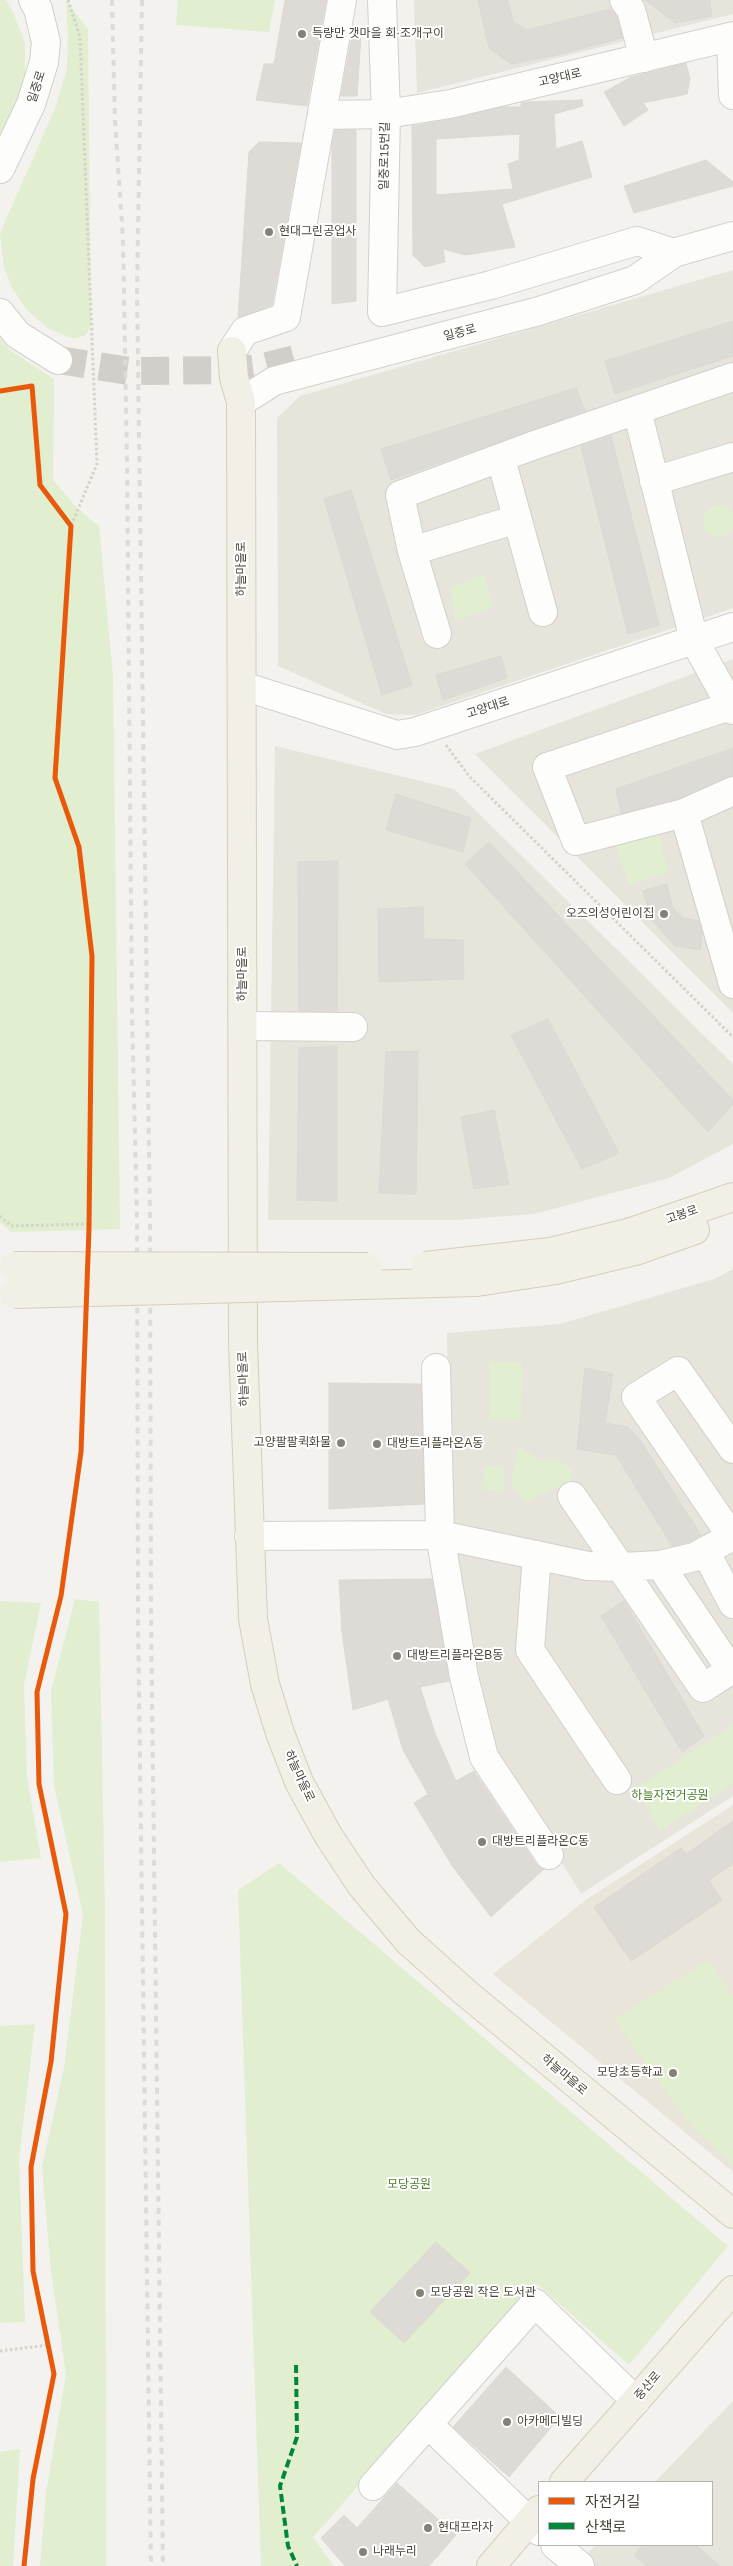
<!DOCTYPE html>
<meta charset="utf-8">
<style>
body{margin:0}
#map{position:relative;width:733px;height:2566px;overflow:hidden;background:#f4f2ee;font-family:Helvetica,"Noto Sans KR",sans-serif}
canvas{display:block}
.legend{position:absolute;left:538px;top:2481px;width:175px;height:65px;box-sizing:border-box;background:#fff;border:1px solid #b7b4b0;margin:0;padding:6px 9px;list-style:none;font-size:15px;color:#4b4439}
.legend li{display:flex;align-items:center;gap:10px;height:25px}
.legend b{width:25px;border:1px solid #b7b4b0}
</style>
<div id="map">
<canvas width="733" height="2566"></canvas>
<ul class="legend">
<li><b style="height:6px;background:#e8590c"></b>자전거길</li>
<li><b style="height:6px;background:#00873e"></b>산책로</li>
</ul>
</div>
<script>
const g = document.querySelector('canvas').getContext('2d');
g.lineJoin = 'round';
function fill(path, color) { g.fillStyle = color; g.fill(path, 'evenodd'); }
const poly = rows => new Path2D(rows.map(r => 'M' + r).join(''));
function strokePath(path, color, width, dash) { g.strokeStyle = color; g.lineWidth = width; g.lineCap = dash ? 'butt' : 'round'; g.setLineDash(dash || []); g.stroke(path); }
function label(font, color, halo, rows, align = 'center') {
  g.font = font + ' Helvetica,"Noto Sans KR",sans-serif'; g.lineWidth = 4; g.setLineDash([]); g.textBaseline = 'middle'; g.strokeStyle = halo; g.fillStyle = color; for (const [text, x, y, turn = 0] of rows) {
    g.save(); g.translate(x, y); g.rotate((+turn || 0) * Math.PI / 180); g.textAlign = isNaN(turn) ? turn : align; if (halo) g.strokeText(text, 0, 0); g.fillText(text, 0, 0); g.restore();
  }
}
fill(poly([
 [414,0,733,0,733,14,417,93],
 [733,270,733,608,415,715,386,714,278,666,277,418,300,396],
 [733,659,733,1013,475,754],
 [275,746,454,789,733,1064,733,1144,669,1178,534,1214,456,1220,268,1220],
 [733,1269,733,1796,581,1894,494,1752,474,1670,449,1537,447,1333,560,1324,714,1279],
 [733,2401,733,2566,575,2566,596,2545,712,2545,712,2482,655,2482]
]), '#e7e4dc');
fill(poly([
 [733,1805,733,2172,493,1974,587,1899]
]), '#eae5da');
fill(poly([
 [0,0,6,0,13,12,25,43,25,77,12,118,0,137],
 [178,0,275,0,269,32,176,25],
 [66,1,88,29,91,325,86,335,74,339,49,329,28,311,12,288,4,267,0,233,56,106,67,68,68,37],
 [0,338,11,351,54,379,53,480,78,509,99,526,113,676,120,1229,11,1232,0,1222],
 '703 521a16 16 0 1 1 32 0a16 16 0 1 1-32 0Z',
 [484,575,493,607,456,620,450,587],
 [658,831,668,872,629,885,614,844],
 [489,1361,522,1363,521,1421,489,1420],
 [519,1446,540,1460,559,1460,572,1469,570,1486,551,1489,525,1503,511,1482],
 [484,1466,504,1467,503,1491,483,1490],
 [75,1599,99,1602,105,1911,106,2566,40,2566,46,2493,66,2374,51,2271,42,2167,64,2068,83,1915,54,1786,51,1691],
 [0,1601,41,1603,24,1685,27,1777,41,1858,0,1862],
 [733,1725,733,1783,660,1831,635,1789],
 [279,1863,728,2246,629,2365,537,2284,313,2537,334,2566,261,2566,238,1890],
 [708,1960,733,1996,733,2165,691,2126,614,2020],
 [35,2024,19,2159,25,2322,0,2323,0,2026],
 [20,2449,13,2566,0,2566,0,2452]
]), '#e1eecf');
const building = poly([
 [285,0,326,0,307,106,256,100,264,64,274,64,285,0],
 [478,0,508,0,513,22,527,30,611,9,617,17,622,38,557,55,511,64,489,48,478,0],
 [645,0,710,0,712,16,675,23,645,0],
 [352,35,361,36,357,96,341,96,352,35],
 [686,63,690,79,687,94,643,103,648,110,624,126,604,92,631,77,686,63],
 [582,100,583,106,554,114,556,149,582,141,592,177,502,204,515,247,466,255,443,249,445,262,425,267,413,255,412,126,454,119,502,107,521,107,521,103,526,102,582,100],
 [520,134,519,160,508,164,513,189,436,195,436,139,520,134],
 [335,130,356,130,356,301,332,304,332,144,335,130],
 [259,142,301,143,272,305,238,318,249,152,259,142],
 [706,160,733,182,733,186,634,213,624,186,706,160],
 [733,321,733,356,615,394,605,361,733,321],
 [576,388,585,411,391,480,381,449,576,388],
 [611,436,659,625,628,634,581,446,611,436],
 [351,490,412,685,382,695,324,499,351,490],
 [501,656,507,678,443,700,436,675,501,656],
 [733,748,733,776,679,798,621,813,616,789,733,748],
 [396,794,471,818,463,852,386,830,396,794],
 [489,842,733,1100,733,1104,708,1132,465,864,489,842],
 [338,861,337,1011,299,1011,298,862,338,861],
 [667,884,673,909,684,918,699,921,702,934,700,950,675,946,651,919,643,891,667,884],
 [423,907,424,939,463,940,464,979,379,982,378,909,423,907],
 [548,1019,619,1153,582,1169,511,1035,548,1019],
 [337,1046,337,1201,297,1200,299,1048,337,1046],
 [418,1051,416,1194,379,1193,386,1052,418,1051],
 [494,1110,509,1184,474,1189,461,1117,494,1110],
 [585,1368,613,1374,605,1423,628,1427,640,1440,701,1535,688,1542,672,1546,616,1455,577,1449,585,1368],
 [329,1383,421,1384,424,1504,329,1509,329,1383],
 [432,1579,449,1681,420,1687,435,1733,456,1781,474,1771,536,1864,544,1869,491,1917,453,1867,414,1803,428,1794,403,1750,388,1699,353,1710,342,1632,339,1580,432,1579],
 [624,1601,704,1736,682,1752,601,1616,624,1601],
 [733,1821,733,1864,709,1880,722,1900,631,1961,594,1907,681,1848,686,1854,733,1821],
 [436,2242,470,2273,404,2343,370,2312,436,2242],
 [506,2367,560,2417,509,2477,453,2427,506,2367],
 [397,2483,456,2535,429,2566,345,2566,321,2538,344,2515,357,2528,397,2483],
 [643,2545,696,2545,720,2566,647,2566,634,2555,643,2545]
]);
fill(building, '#dedbd6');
strokePath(building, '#dcd9d4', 1);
strokePath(poly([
 [58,360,130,371,240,370,263,367,303,357]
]), '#d2cfca', 28, [28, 14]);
const minor = poly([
 [382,0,386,114,382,312,491,285,637,241,674,253],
 [624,0,631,10,644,58],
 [731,37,733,95],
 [322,115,386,114,450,104,733,36],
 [0,169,31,104,44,62,46,42,38,9,33,0],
 [656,258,733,236],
 [0,313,18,335,58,360],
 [232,351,245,331,286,317,342,0],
 [241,402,274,381,539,311,635,280,674,253],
 [637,410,694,640,733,710],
 [501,459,543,612],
 [654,481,733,457],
 [412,551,517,519],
 [437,634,412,551,400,495,532,446,733,377],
 [243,686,397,735,415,732,733,627],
 [733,705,547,767,576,841,684,813,733,791],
 [684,813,733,984],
 [243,1026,353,1027],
 [436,1368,440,1535,464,1677,484,1757,549,1855],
 [572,1496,703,1688,731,1670,660,1565],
 [249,1536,440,1535,588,1566,622,1567,660,1565,694,1557,733,1536],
 [732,1537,636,1397,678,1371,733,1449],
 [705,1551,733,1604],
 [537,1555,530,1650,617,1780],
 [428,2424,539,2531],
 [373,2486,535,2303,636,2401],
 [555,2545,580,2566]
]);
const major = poly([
 [232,351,234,378,241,402,243,1343,253,1619,265,1684,280,1733,299,1782,328,1835,361,1885,408,1941,466,1993,733,2214],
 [631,1232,733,1197],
 [635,1251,695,1230],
 [564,2482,733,2290],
 [491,2566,539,2510]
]);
strokePath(minor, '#d2d0cb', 30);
strokePath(major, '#d6cebb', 30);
strokePath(poly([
 [68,0,80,37,97,464,71,526],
 [446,745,469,776,733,1037],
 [0,1216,11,1226,89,1224],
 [0,2351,48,2345]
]), '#d3d2cc', 3, [2.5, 2.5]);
strokePath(minor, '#fdfdfc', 28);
strokePath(major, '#f2efe6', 28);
strokePath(poly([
 [112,0,115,121,123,239,127,462,132,1014,137,1217,138,1619,151,2566],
 [142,0,137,291,150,1222,151,1618,163,2566]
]), '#dbdbda', 4, [6, 6]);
const majorBridge = poly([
 [14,1266,368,1267],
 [425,1266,550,1252,631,1232],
 [14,1294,477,1282,556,1270,635,1251]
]);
strokePath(majorBridge, '#d6cebb', 30, []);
strokePath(majorBridge, '#f2efe6', 28);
strokePath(poly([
 [296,2365,297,2437,280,2486,288,2546,297,2566]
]), '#00873e', 4, [8, 4]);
strokePath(poly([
 [0,391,32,386,40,485,71,526,55,778,79,847,92,956,89,1228,81,1452,61,1596,37,1692,39,1784,66,1914,51,2062,31,2167,33,2271,54,2374,33,2479,24,2566]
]), '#e8590c', 5);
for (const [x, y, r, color] of [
 [302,34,5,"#868178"],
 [269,232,5,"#868178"],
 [664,914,5,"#868178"],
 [341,1443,5,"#868178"],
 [377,1444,5,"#868178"],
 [397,1656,5,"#868178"],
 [482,1842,5,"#868178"],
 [673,2073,5,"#868178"],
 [420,2293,5,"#868178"],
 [507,2422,5,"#868178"],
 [428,2528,5,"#868178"],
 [363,2552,5,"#868178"]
]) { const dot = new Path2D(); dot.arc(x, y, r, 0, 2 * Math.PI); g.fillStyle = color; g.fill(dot); strokePath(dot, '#fff', 2); }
label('12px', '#4b4439', '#fff', [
 ["득량만 갯마을 회·조개구이",312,34],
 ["현대그린공업사",279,232],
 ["오즈의성어린이집",654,914,"right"],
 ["고양팔팔퀵화물",331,1443,"right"],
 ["대방트리플라온A동",387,1444],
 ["대방트리플라온B동",407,1656],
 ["대방트리플라온C동",492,1842],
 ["모당초등학교",663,2073,"right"],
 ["모당공원 작은 도서관",430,2293],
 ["아카메디빌딩",517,2422],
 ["현대프라자",438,2528],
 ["나래누리",373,2552]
], 'left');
label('12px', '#4b4439', '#fff', [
 ["고양대로",560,78,-13],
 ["일중로",37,87,-72],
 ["일중로15번길",385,156,-89],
 ["일중로",460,333,-15],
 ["하늘마을로",242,569,-90],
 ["고양대로",488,708,-18],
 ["하늘마을로",243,974,-90],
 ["고봉로",682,1215,-19],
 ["하늘마을로",244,1379,-92],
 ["하늘마을로",299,1776,65],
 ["하늘마을로",564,2075,40],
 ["중산로",648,2386,-49]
]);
label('12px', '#4a7f2a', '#fff', [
 ["하늘자전거공원",670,1796],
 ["모당공원",409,2185]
]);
</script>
